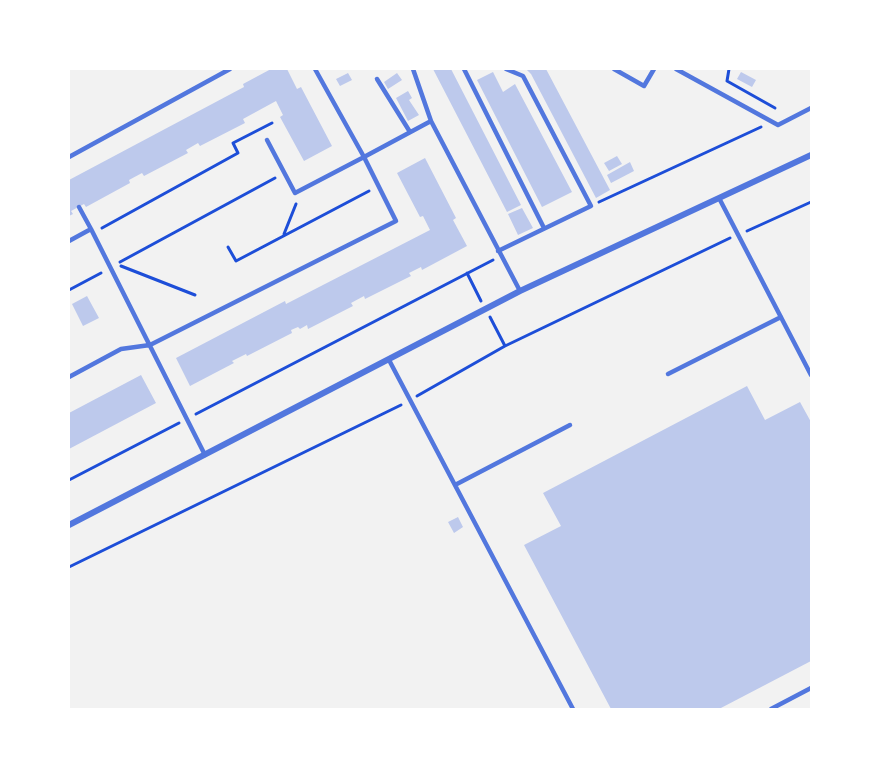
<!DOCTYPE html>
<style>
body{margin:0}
#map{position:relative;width:880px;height:778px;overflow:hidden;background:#f2f2f2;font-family:"PT Sans Narrow",sans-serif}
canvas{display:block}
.frame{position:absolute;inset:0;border:70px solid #fff;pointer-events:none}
</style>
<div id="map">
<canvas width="880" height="778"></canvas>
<div class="frame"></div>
</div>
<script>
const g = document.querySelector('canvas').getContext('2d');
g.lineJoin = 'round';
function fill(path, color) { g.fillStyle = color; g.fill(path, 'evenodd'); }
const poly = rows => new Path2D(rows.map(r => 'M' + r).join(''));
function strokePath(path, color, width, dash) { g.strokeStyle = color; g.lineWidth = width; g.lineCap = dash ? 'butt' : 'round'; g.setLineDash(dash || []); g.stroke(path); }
fill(poly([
 [271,69,287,69,297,89,301,87,332,146,304,161,280,117,283,115,276,101,243,119,245,123,200,146,198,143,186,150,188,153,144,176,142,173,129,180,130,183,86,207,84,204,71,211,73,214,69,216,69,180,244,87,243,84],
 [433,69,451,69,521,205,507,212],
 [526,69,546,69,610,190,596,198,531,74],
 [493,72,503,92,515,84,572,192,542,207,477,80],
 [741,72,756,80,752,87,737,79],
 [348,73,352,80,340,86,336,79],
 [397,73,402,80,388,89,384,82],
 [408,91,412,98,409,100,419,115,408,121,396,98],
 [617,156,622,164,609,171,604,163],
 [425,158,456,218,453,220,467,246,422,270,421,267,409,273,411,276,365,299,364,296,351,303,353,306,308,329,307,325,300,329,298,327,291,330,292,333,247,356,246,354,232,361,234,363,190,386,176,358,285,301,286,304,430,230,423,216,420,217,397,173],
 [630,162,634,171,611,183,607,175],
 [522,208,533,228,518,235,508,214],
 [87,296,99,318,83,326,72,304],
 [141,375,156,403,69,449,69,413],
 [747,386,765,420,800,402,811,422,811,661,719,709,611,709,524,545,561,526,543,493],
 [458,517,463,527,454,533,448,522]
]), '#bdc9ec');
strokePath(poly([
 [729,69,727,81,775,108],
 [599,202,761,127],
 [102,228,238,153,233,143,272,123],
 [747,231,811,202],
 [284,234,296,204],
 [228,247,236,261,369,191],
 [120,262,275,178],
 [121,266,195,295],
 [467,273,481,301],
 [69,290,101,273],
 [490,317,505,346],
 [417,396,505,346,730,238],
 [196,414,493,260],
 [69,480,179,423],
 [69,567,401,405]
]), '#1d4ed8', 3);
strokePath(poly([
 [315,69,364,157,431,121,520,291],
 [413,69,431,121],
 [464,69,544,228],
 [614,69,644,86,654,69],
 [676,69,778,125,811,108],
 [377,79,410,132],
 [69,157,230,69],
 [719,198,811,375],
 [79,207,91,229],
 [69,241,91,229,205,455],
 [498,251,591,206,523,76,506,69],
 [389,360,573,709],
 [668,374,781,317],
 [69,377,121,349,150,345,396,221,364,157,295,193,267,140],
 [455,485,570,425],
 [771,709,811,688]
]), '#5277de', 4.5);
strokePath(poly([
 [69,525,520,291,811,155]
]), '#5277de', 6);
</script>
